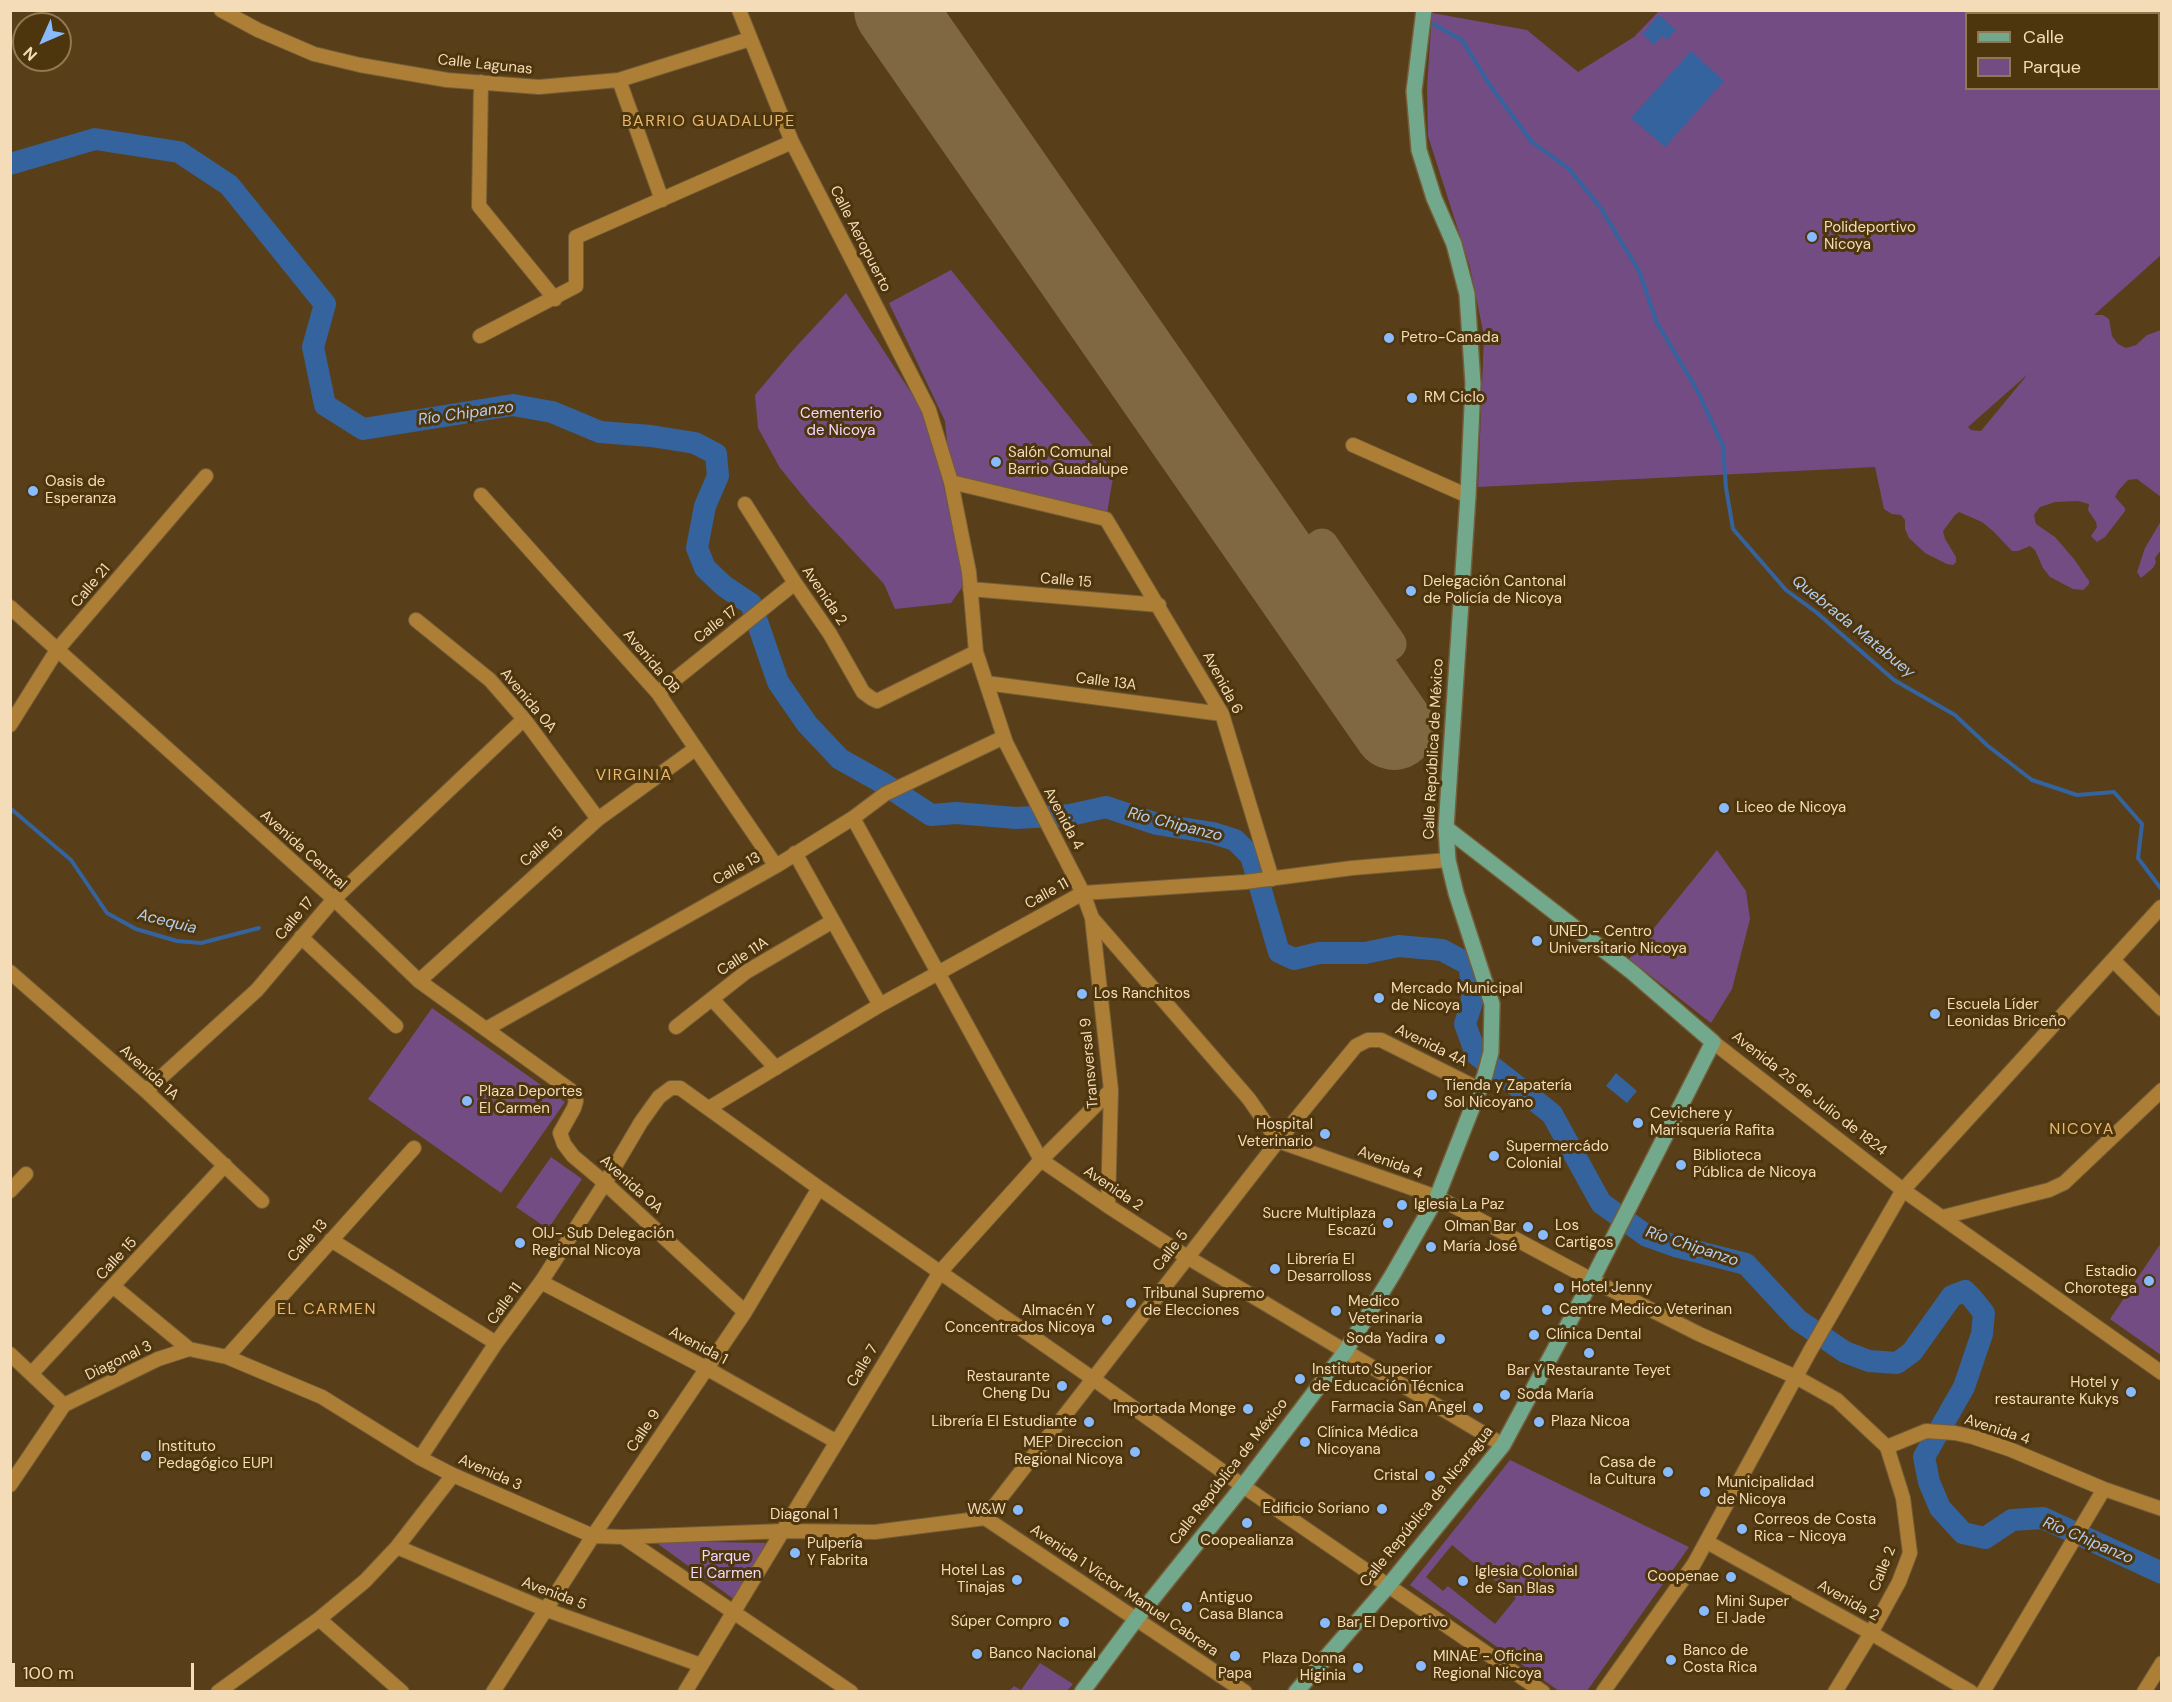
<!DOCTYPE html>
<meta charset="utf-8">
<style>
body{margin:0}
#map{position:relative;width:2172px;height:1702px;overflow:hidden;background:#583f19;font-family:"DM Sans",sans-serif}
canvas{display:block}
.frame{position:absolute;inset:0;border:12px solid #f5dcb9;pointer-events:none}
.legend{position:absolute;left:1965px;top:12px;width:195px;height:78px;box-sizing:border-box;background:#4d350d;border:2px solid #907852;margin:0;padding:8px 10px;list-style:none;font-size:18px;color:#f5dcb9}
.legend li{display:flex;align-items:center;gap:12px;height:30px}
.legend b{width:30px;border:2px solid #907852}
.north{position:absolute;left:12px;top:12px;width:60px;height:60px;box-sizing:border-box;background:#4d350d;border:2px solid #907852;border-radius:50%;rotate:225deg;font-size:16px;font-weight:700;line-height:24px;text-align:center;color:#f5dcb9}
.north::after{content:'';display:block;margin:auto;width:21px;height:27px;background:#89bafc;clip-path:polygon(50% 0,100% 100%,50% 72%,0 100%)}
.scale{position:absolute;left:12px;top:1663px;width:182px;height:27px;box-sizing:border-box;border:3px solid #f5dcb9;border-top:0;padding-left:8px;font-size:18px;line-height:21px;white-space:nowrap;color:#f5dcb9;-webkit-text-stroke:4px #4d350d;paint-order:stroke}
</style>
<div id="map">
<canvas width="2172" height="1702"></canvas>
<div class="frame"></div>
<ul class="legend">
<li><b style="height:8px;background:#72a88b"></b>Calle</li>
<li><b style="height:16px;background:#734c83"></b>Parque</li>
</ul>
<div class="north">N</div>
<div class="scale">100 m</div>
</div>
<script>
const g = document.querySelector('canvas').getContext('2d');
g.lineJoin = 'round';
function fill(path, color) { g.fillStyle = color; g.fill(path, 'evenodd'); }
const poly = rows => new Path2D(rows.map(r => 'M' + r).join(''));
function strokePath(path, color, width, dash) { g.strokeStyle = color; g.lineWidth = width; g.lineCap = dash ? 'butt' : 'round'; g.setLineDash(dash || []); g.stroke(path); }
function label(font, color, halo, rows, align = 'center') {
  g.font = font + ' "DM Sans",sans-serif'; g.lineWidth = 6; g.setLineDash([]); g.textBaseline = 'middle'; g.strokeStyle = halo; g.fillStyle = color; for (const [text, x, y, turn = 0] of rows) {
    g.save(); g.translate(x, y); g.rotate((+turn || 0) * Math.PI / 180); g.textAlign = isNaN(turn) ? turn : align; if (halo) g.strokeText(text, 0, 0); g.fillText(text, 0, 0); g.restore();
  }
}
fill(poly([
 [1659,11,2161,11,2161,255,2094,315,2103,315,2109,319,2112,336,2118,344,2126,348,2136,345,2147,335,2161,330,2161,497,2137,479,2128,480,2118,491,2115,497,2125,508,2125,511,2105,537,2097,542,2091,536,2097,527,2096,522,2088,510,2089,504,2078,501,2055,502,2040,507,2034,515,2036,524,2055,537,2074,559,2089,581,2089,584,2083,590,2073,589,2050,577,2043,568,2035,550,2030,546,2018,551,2012,551,1993,531,1982,522,1959,512,1955,515,1943,531,1945,539,1956,557,1956,562,1953,565,1947,564,1925,553,1909,538,1905,529,1905,520,1901,515,1892,514,1884,509,1875,467,1478,487,1484,336,1470,267,1428,136,1427,87,1432,13,1527,30,1578,72,1634,37],
 [1966,14,2158,14,2158,88,1966,88],
 [2028,374,1981,431,1971,430,1968,427],
 [951,270,1114,472,1106,519,951,482,945,421,889,303],
 [846,293,925,414,944,487,965,583,951,603,895,609,884,584,811,506,780,468,758,428,755,395,793,350],
 [2161,521,2161,550,2155,558,2156,562,2153,568,2141,578,2137,572,2145,548],
 [1717,850,1746,891,1750,919,1732,989,1711,1023,1629,959],
 [432,1008,565,1102,501,1193,368,1099],
 [551,1157,582,1179,548,1229,516,1207],
 [2161,1243,2161,1355,2110,1319],
 [1510,1460,1689,1547,1587,1691,1559,1691,1410,1585],
 [1452,1545,1516,1598,1495,1624,1448,1586,1443,1591,1426,1577],
 [654,1541,766,1543,735,1600],
 [1040,1663,1073,1684,1067,1691,1009,1691,1014,1686,1021,1690]
]), '#734c83');
fill(poly([
 [1659,15,1676,30,1667,40,1662,36,1654,45,1642,34],
 [1691,51,1724,81,1665,147,1631,118],
 [1616,1073,1637,1091,1627,1103,1606,1086]
]), '#35639e');
strokePath(poly([
 [1433,24,1462,40,1489,84,1532,142,1568,168,1600,207,1639,271,1657,323,1697,390,1723,446,1726,488,1733,529,1786,590,1816,612,1894,680,1955,715,1988,746,2032,780,2077,795,2114,792,2142,824,2138,858,2162,890],
 [10,808,71,860,107,913,136,929,177,941,201,943,259,928]
]), '#35639e', 4);
strokePath(poly([
 [10,164,95,139,179,152,229,185,325,304,313,347,325,405,363,429,513,405,552,412,600,432,651,436,695,443,716,454,718,476,705,506,697,548,705,568,724,586,751,604,778,682,807,724,840,759,881,782,931,815,956,813,1016,818,1070,815,1106,807,1157,824,1213,833,1235,840,1251,856,1279,952,1294,959,1319,953,1365,953,1399,946,1442,950,1470,965,1472,1002,1465,1024,1476,1054,1552,1114,1601,1203,1647,1236,1675,1246,1746,1264,1798,1320,1845,1352,1869,1361,1897,1363,1912,1352,1952,1296,1965,1291,1972,1298,1984,1313,1982,1334,1964,1387,1924,1457,1929,1482,1940,1508,1963,1533,1985,1538,2012,1520,2043,1518,2162,1573]
]), '#35639e', 22);
strokePath(poly([
 [1285,572,1322,545,1390,644,1352,668]
]), '#806842', 33);
strokePath(poly([
 [895,10,1394,729]
]), '#806842', 82);
const minor = poly([
 [221,10,258,30,314,54,360,65,447,80,539,87,619,80,750,39],
 [739,10,792,142,929,410,951,482,969,572,976,652,1006,743,1083,893,1092,918,1249,1099,1278,1141,1437,1197,1592,1280,1699,1334,1796,1377,1837,1400,1887,1447,1926,1431,1955,1433,1973,1437,2009,1449,2104,1489,2162,1509],
 [619,80,662,200],
 [481,82,479,206,555,299],
 [480,336,576,286,576,237,792,142],
 [1353,445,1468,496],
 [951,482,1106,519,1222,714,1272,879],
 [481,495,658,693,776,866],
 [745,504,795,583,830,634,863,692,871,698,877,701,976,652],
 [970,589,1159,605],
 [10,607,334,899,419,981,573,1092,576,1101,574,1108,560,1133,564,1144,573,1156,605,1183,745,1312],
 [416,620,490,680,524,719,598,819],
 [986,683,1222,714],
 [658,693,795,583],
 [10,725,57,650,206,476],
 [853,818,1041,1160,1108,1206,1187,1257,1503,1445],
 [795,853,880,1005],
 [1092,918,1111,1090,1108,1206],
 [301,937,396,1026],
 [2114,961,2162,1009],
 [10,972,146,1091,262,1201],
 [419,981,598,819,695,749],
 [712,999,776,1068],
 [676,1027,746,972,833,921],
 [486,1029,776,866,853,818,885,794,1004,737],
 [1713,1042,1903,1190,2162,1373],
 [146,1091,257,990,334,899,524,719],
 [709,1108,880,1005,1083,893,1245,882,1352,868,1448,860],
 [10,1191,26,1174],
 [1943,1217,2049,1190,2064,1183,2162,1090],
 [331,1240,496,1343],
 [541,1282,706,1368,837,1442],
 [114,1287,189,1349,227,1357,322,1397,420,1458,453,1475,593,1536,623,1537,784,1531,875,1532,985,1518],
 [10,1354,64,1405],
 [227,1357,414,1148],
 [32,1373,225,1165],
 [64,1405,158,1359,189,1349],
 [420,1458,496,1343,541,1282,605,1183,641,1122,659,1097,671,1088,680,1088,819,1188,1092,1378,1243,1486,1543,1692],
 [10,1485,64,1405],
 [985,1518,1278,1141,1356,1046,1368,1040,1381,1040,1479,1089],
 [985,1518,1245,1692],
 [623,1537,851,1692],
 [1707,1542,1871,1633,1971,1692],
 [397,1547,547,1610,701,1665],
 [319,1619,402,1692],
 [218,1692,319,1619,365,1581,397,1547,453,1475],
 [493,1692,593,1536,745,1312,819,1188],
 [685,1692,940,1272,1041,1160,1111,1090],
 [1603,1692,1694,1564,1810,1351,1903,1190,2161,907],
 [1835,1692,1871,1633,1899,1582,1910,1553,1903,1498,1887,1447],
 [1983,1692,2104,1489],
 [2144,1692,2162,1663]
]);
const major = poly([
 [1082,1692,1137,1618,1243,1486,1345,1352,1393,1274,1437,1197,1485,1075,1491,1052,1492,1004,1456,893,1448,860,1446,828,1468,496,1473,384,1467,294,1454,244,1434,198,1419,150,1414,91,1424,10],
 [1296,1692,1389,1585,1503,1445,1592,1280,1713,1042,1632,972,1446,828]
]);
strokePath(minor, '#745d38', 16);
strokePath(major, '#745d38', 18);
strokePath(minor, '#ad7f36', 14);
strokePath(major, '#72a88b', 15);
for (const [x, y, r, color] of [
 [1812,237,6,"#89bafc"],
 [1389,338,6,"#89bafc"],
 [1412,398,6,"#89bafc"],
 [996,462,6,"#89bafc"],
 [33,491,6,"#89bafc"],
 [1411,591,6,"#89bafc"],
 [1724,808,6,"#89bafc"],
 [1537,941,6,"#89bafc"],
 [1082,994,6,"#89bafc"],
 [1379,998,6,"#89bafc"],
 [1935,1014,6,"#89bafc"],
 [1432,1095,6,"#89bafc"],
 [467,1101,6,"#89bafc"],
 [1638,1123,6,"#89bafc"],
 [1325,1134,6,"#89bafc"],
 [1494,1156,6,"#89bafc"],
 [1681,1165,6,"#89bafc"],
 [1402,1205,6,"#89bafc"],
 [1388,1223,6,"#89bafc"],
 [1528,1227,6,"#89bafc"],
 [1543,1235,6,"#89bafc"],
 [520,1243,6,"#89bafc"],
 [1431,1247,6,"#89bafc"],
 [1275,1269,6,"#89bafc"],
 [2149,1281,6,"#89bafc"],
 [1559,1288,6,"#89bafc"],
 [1131,1303,6,"#89bafc"],
 [1547,1310,6,"#89bafc"],
 [1336,1311,6,"#89bafc"],
 [1107,1320,6,"#89bafc"],
 [1534,1335,6,"#89bafc"],
 [1440,1339,6,"#89bafc"],
 [1589,1353,6,"#89bafc"],
 [1300,1379,6,"#89bafc"],
 [1062,1386,6,"#89bafc"],
 [2131,1392,6,"#89bafc"],
 [1505,1395,6,"#89bafc"],
 [1478,1408,6,"#89bafc"],
 [1248,1409,6,"#89bafc"],
 [1089,1422,6,"#89bafc"],
 [1539,1422,6,"#89bafc"],
 [1305,1442,6,"#89bafc"],
 [1135,1452,6,"#89bafc"],
 [146,1456,6,"#89bafc"],
 [1668,1472,6,"#89bafc"],
 [1430,1476,6,"#89bafc"],
 [1705,1492,6,"#89bafc"],
 [1382,1509,6,"#89bafc"],
 [1018,1510,6,"#89bafc"],
 [1247,1523,6,"#89bafc"],
 [1742,1529,6,"#89bafc"],
 [795,1553,6,"#89bafc"],
 [1731,1577,6,"#89bafc"],
 [1017,1580,6,"#89bafc"],
 [1463,1581,6,"#89bafc"],
 [1187,1607,6,"#89bafc"],
 [1704,1611,6,"#89bafc"],
 [1064,1622,6,"#89bafc"],
 [1325,1623,6,"#89bafc"],
 [977,1654,6,"#89bafc"],
 [1235,1656,6,"#89bafc"],
 [1671,1660,6,"#89bafc"],
 [1421,1666,6,"#89bafc"],
 [1358,1668,6,"#89bafc"]
]) { const dot = new Path2D(); dot.arc(x, y, r, 0, 2 * Math.PI); g.fillStyle = color; g.fill(dot); strokePath(dot, '#4d350d', 2); }
label('15px', '#f5dcb9', '#4d350d', [
 ["Calle Lagunas",485,65,6],
 ["Calle Aeropuerto",860,239,63],
 ["Calle 15",1066,581,5],
 ["Calle 21",91,586,-50],
 ["Avenida 2",824,596,56],
 ["Calle 17",716,625,-38],
 ["Avenida 0B",651,662,50],
 ["Calle 13A",1106,682,7],
 ["Avenida 6",1222,683,62],
 ["Avenida 0A",528,701,50],
 ["Calle República de México",1434,749,-87],
 ["Avenida 4",1063,819,62],
 ["Calle 15",542,847,-42],
 ["Avenida Central",303,850,42],
 ["Calle 13",737,869,-29],
 ["Calle 11",1047,894,-29],
 ["Calle 17",295,919,-50],
 ["Calle 11A",743,957,-33],
 ["Avenida 4A",1431,1046,26],
 ["Transversal 9",1090,1063,-95],
 ["Avenida 1A",149,1073,42],
 ["Avenida 25 de Julio de 1824",1809,1094,38],
 ["Avenida 4",1390,1163,20],
 ["Avenida 0A",631,1185,42],
 ["Avenida 2",1113,1189,34],
 ["Calle 13",308,1241,-48],
 ["Calle 5",1171,1251,-52],
 ["Calle 15",117,1259,-47],
 ["Calle 11",505,1304,-54],
 ["Avenida 1",698,1346,28],
 ["Diagonal 3",119,1361,-26],
 ["Calle 7",863,1366,-59],
 ["Avenida 4",1997,1430,18],
 ["Calle 9",644,1431,-56],
 ["Calle República de México",1229,1472,-52],
 ["Avenida 3",490,1473,24],
 ["Calle República de Nicaragua",1427,1507,-51],
 ["Diagonal 1",804,1515],
 ["Calle 2",1883,1569,-68],
 ["Avenida 1 Víctor Manuel Cabrera",1124,1591,34],
 ["Avenida 5",554,1594,21],
 ["Avenida 2",1848,1601,29]
]);
label('15px', '#f5dcb9', '#4d350d', [
 ["Polideportivo",1824,228],
 ["Nicoya",1824,245],
 ["Petro-Canada",1401,338],
 ["RM Ciclo",1424,398],
 ["Salón Comunal",1008,453],
 ["Barrio Guadalupe",1008,470],
 ["Oasis de",45,482],
 ["Esperanza",45,499],
 ["Delegación Cantonal",1423,582],
 ["de Policía de Nicoya",1423,599],
 ["Liceo de Nicoya",1736,808],
 ["UNED - Centro",1549,932],
 ["Universitario Nicoya",1549,949],
 ["Mercado Municipal",1391,989],
 ["de Nicoya",1391,1006],
 ["Los Ranchitos",1094,994],
 ["Escuela Líder",1947,1005],
 ["Leonidas Briceño",1947,1022],
 ["Tienda y Zapatería",1444,1086],
 ["Sol Nicoyano",1444,1103],
 ["Plaza Deportes",479,1092],
 ["El Carmen",479,1109],
 ["Cevichere y",1650,1114],
 ["Marisquería Rafita",1650,1131],
 ["Hospital",1313,1125,"right"],
 ["Veterinario",1313,1142,"right"],
 ["Supermercádo",1506,1147],
 ["Colonial",1506,1164],
 ["Biblioteca",1693,1156],
 ["Pública de Nicoya",1693,1173],
 ["Iglesia La Paz",1414,1205],
 ["Sucre Multiplaza",1376,1214,"right"],
 ["Escazú",1376,1231,"right"],
 ["Los",1555,1226],
 ["Cartigos",1555,1243],
 ["Olman Bar",1516,1227,"right"],
 ["OIJ- Sub Delegación",532,1234],
 ["Regional Nicoya",532,1251],
 ["María José",1443,1247],
 ["Librería El",1287,1260],
 ["Desarrolloss",1287,1277],
 ["Estadio",2137,1272,"right"],
 ["Chorotega",2137,1289,"right"],
 ["Hotel Jenny",1571,1288],
 ["Tribunal Supremo",1143,1294],
 ["de Elecciones",1143,1311],
 ["Medico",1348,1302],
 ["Veterinaria",1348,1319],
 ["Centre Medico Veterinan",1559,1310],
 ["Almacén Y",1095,1311,"right"],
 ["Concentrados Nicoya",1095,1328,"right"],
 ["Clínica Dental",1546,1335],
 ["Soda Yadira",1428,1339,"right"],
 ["Instituto Superior",1312,1370],
 ["de Educación Técnica",1312,1387],
 ["Bar Y Restaurante Teyet",1589,1371,"center"],
 ["Restaurante",1050,1377,"right"],
 ["Cheng Du",1050,1394,"right"],
 ["Hotel y",2119,1383,"right"],
 ["restaurante Kukys",2119,1400,"right"],
 ["Soda María",1517,1395],
 ["Farmacia San Angel",1466,1408,"right"],
 ["Importada Monge",1236,1409,"right"],
 ["Librería El Estudiante",1077,1422,"right"],
 ["Plaza Nicoa",1551,1422],
 ["Clínica Médica",1317,1433],
 ["Nicoyana",1317,1450],
 ["MEP Direccion",1123,1443,"right"],
 ["Regional Nicoya",1123,1460,"right"],
 ["Instituto",158,1447],
 ["Pedagógico EUPI",158,1464],
 ["Casa de",1656,1463,"right"],
 ["la Cultura",1656,1480,"right"],
 ["Cristal",1418,1476,"right"],
 ["Municipalidad",1717,1483],
 ["de Nicoya",1717,1500],
 ["Edificio Soriano",1370,1509,"right"],
 ["W&W",1006,1510,"right"],
 ["Correos de Costa",1754,1520],
 ["Rica - Nicoya",1754,1537],
 ["Coopealianza",1247,1541,"center"],
 ["Pulpería",807,1544],
 ["Y Fabrita",807,1561],
 ["Hotel Las",1005,1571,"right"],
 ["Tinajas",1005,1588,"right"],
 ["Iglesia Colonial",1475,1572],
 ["de San Blas",1475,1589],
 ["Coopenae",1719,1577,"right"],
 ["Antiguo",1199,1598],
 ["Casa Blanca",1199,1615],
 ["Mini Super",1716,1602],
 ["El Jade",1716,1619],
 ["Súper Compro",1052,1622,"right"],
 ["Bar El Deportivo",1337,1623],
 ["Banco de",1683,1651],
 ["Costa Rica",1683,1668],
 ["Banco Nacional",989,1654],
 ["MINAE - Oficina",1433,1657],
 ["Regional Nicoya",1433,1674],
 ["Plaza Donna",1346,1659,"right"],
 ["Higinia",1346,1676,"right"],
 ["Papa",1235,1674,"center"]
], 'left');
label('15px', '#f2d9fd', '#4d350d', [
 ["Cementerio",841,414],
 ["de Nicoya",841,431],
 ["Parque",726,1557],
 ["El Carmen",726,1574]
]);
g.letterSpacing = '1.5px';
label('16px', '#e9b870', '#4d350d', [
 ["BARRIO GUADALUPE",709,122],
 ["VIRGINIA",634,776],
 ["NICOYA",2082,1130],
 ["EL CARMEN",327,1310]
]);
g.letterSpacing = '0px';
label('italic 16px', '#b4ceef', '#4d350d', [
 ["Río Chipanzo",466,414,-8],
 ["Quebrada Matabuey",1853,627,39],
 ["Río Chipanzo",1175,825,14],
 ["Acequia",167,922,14],
 ["Río Chipanzo",1692,1247,18],
 ["Río Chipanzo",2088,1541,23]
]);
</script>
